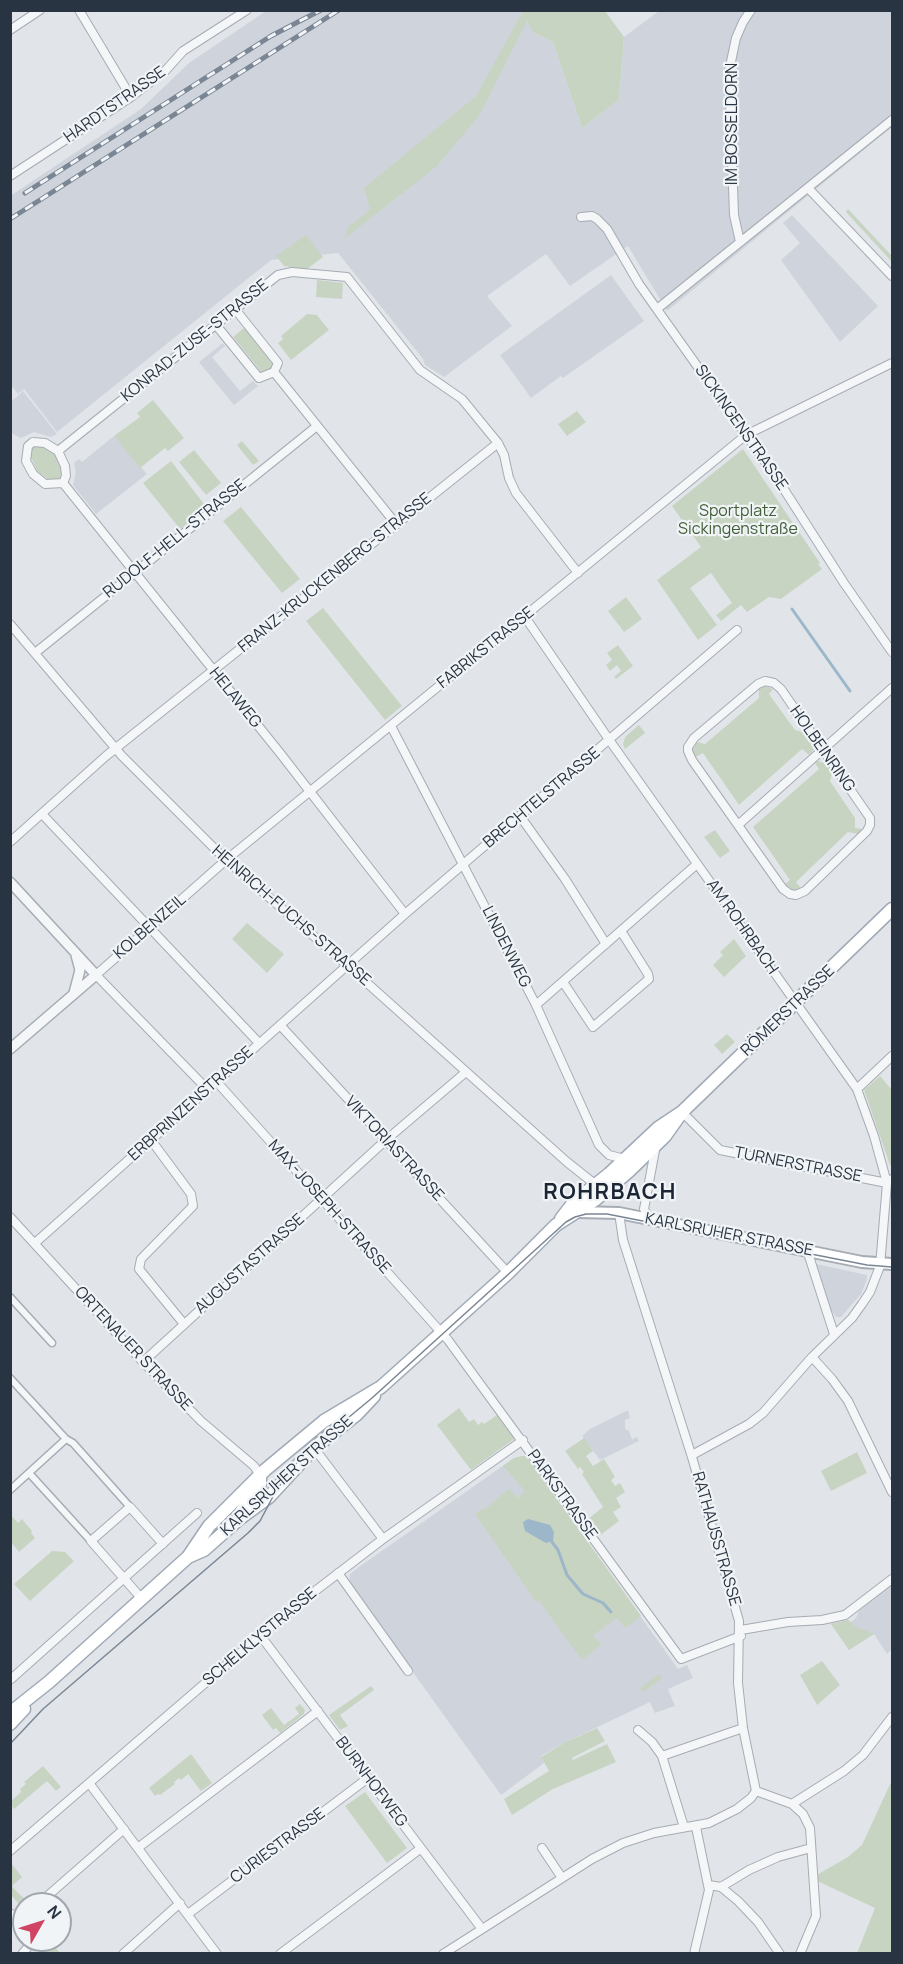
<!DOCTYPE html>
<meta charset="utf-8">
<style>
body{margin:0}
#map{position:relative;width:903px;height:1964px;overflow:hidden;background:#e1e5ea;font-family:Manrope,sans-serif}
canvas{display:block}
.frame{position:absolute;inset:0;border:12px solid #293442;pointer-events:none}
.north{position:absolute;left:12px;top:1892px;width:60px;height:60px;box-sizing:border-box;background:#f1f4f7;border:2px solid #a1a7af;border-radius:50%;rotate:51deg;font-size:16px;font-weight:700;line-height:24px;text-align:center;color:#293442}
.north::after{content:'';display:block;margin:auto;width:21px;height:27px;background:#d04564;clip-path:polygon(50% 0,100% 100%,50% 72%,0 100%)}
</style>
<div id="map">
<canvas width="903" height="1964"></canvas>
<div class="frame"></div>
<div class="north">N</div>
</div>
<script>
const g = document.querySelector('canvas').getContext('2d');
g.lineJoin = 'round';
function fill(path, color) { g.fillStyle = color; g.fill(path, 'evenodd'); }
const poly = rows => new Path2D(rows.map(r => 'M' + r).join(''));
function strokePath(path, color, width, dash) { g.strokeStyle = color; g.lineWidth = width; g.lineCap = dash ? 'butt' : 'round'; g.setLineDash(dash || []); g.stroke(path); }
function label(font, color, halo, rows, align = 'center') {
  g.font = font + ' Manrope,sans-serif'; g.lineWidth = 4.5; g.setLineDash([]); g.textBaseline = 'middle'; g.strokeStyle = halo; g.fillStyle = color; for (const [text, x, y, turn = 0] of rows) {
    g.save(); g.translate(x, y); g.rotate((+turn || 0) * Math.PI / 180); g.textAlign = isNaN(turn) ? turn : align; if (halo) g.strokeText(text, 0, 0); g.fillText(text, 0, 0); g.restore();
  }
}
fill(poly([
 [266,11,523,11,533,32,553,42,582,128,619,100,624,37,659,11,892,11,892,127,667,311,628,246,570,286,546,254,487,296,512,326,444,377,425,365,423,359,338,253,271,260,57,432,24,389,18,394,11,385,10,196,141,109,189,63],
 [792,215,878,306,840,342,781,260,800,243,783,223],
 [611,275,644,321,563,378,561,376,531,398,500,355],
 [223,343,225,346,212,357,240,391,253,381,258,386,234,405,199,362],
 [23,391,57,434,51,437,34,432,21,438,11,433,11,402],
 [114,436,147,474,96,514,73,485,76,472,74,463,79,459,82,462],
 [816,1264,867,1275,867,1279,861,1294,841,1317,836,1317,831,1310],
 [628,1410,630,1418,625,1420,625,1429,629,1431,632,1439,637,1437,639,1441,600,1460,582,1436,590,1429],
 [522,1456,526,1456,678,1669,687,1665,693,1678,668,1689,675,1706,655,1713,650,1702,564,1743,541,1756,544,1763,501,1795,349,1583,350,1574,359,1567,514,1458],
 [892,1583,892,1649,887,1654,874,1634,849,1650,831,1624,848,1620,851,1622,856,1618,859,1611]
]), '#cfd4dc');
fill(poly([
 [523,11,605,11,624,37,619,100,582,128,553,42,533,32,527,21,479,116,437,166,344,239,349,226,370,210,364,188,476,96],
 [848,209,892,256,892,262,846,212],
 [306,235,323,257,307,269,284,266,276,256],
 [317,280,343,283,342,299,316,297],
 [307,314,317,315,329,330,291,360,278,343,283,339,281,336],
 [245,327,275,365,263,374,233,337],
 [153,400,184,438,168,451,165,448,140,468,114,436,140,417,137,413],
 [577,411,586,422,567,436,558,424],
 [242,441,259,461,253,465,237,445],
 [34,445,45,447,55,454,62,471,59,480,49,480,37,471,30,455,31,448],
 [743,449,820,563,818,564,822,569,781,599,769,597,747,612,741,605,721,621,716,615,732,603,711,573,690,588,717,625,698,640,657,580,701,547,672,506],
 [194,450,221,483,206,495,179,462],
 [171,461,207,508,180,529,143,483],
 [241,507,300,579,282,593,223,521],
 [626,597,642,619,624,632,608,611],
 [323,608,402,706,385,720,306,621],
 [618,645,633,666,616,679,614,677,621,671,617,665,610,671,606,665,612,660,607,653],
 [764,686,773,689,769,694,795,730,806,733,814,745,814,749,809,755,802,749,739,805,703,753,696,757,692,751,697,742,705,744,759,698,759,687],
 [639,725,645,733,625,749,623,745,625,737],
 [818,761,827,764,832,773,830,781,855,818,855,828,862,829,858,834,848,832,796,882,801,888,793,891,784,885,790,880,753,827,819,769,815,763],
 [715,830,730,851,720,858,704,837],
 [247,923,284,954,267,973,232,939],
 [734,939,746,956,724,977,713,965,723,955,720,952],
 [727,1034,735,1042,722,1054,714,1045],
 [880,1076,892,1090,892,1165,890,1165,864,1090],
 [459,1408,469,1422,474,1419,478,1425,482,1422,484,1424,497,1415,514,1439,471,1470,437,1425],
 [584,1438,593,1451,586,1456,593,1466,604,1459,615,1477,611,1480,615,1486,620,1483,625,1492,616,1498,621,1507,613,1512,619,1521,599,1536,587,1520,603,1507,582,1474,584,1472,580,1467,578,1469,565,1451],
 [857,1452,867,1473,831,1491,821,1471],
 [522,1456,526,1456,641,1616,625,1628,617,1618,593,1635,601,1645,582,1660,539,1601,536,1602,475,1514,484,1508,485,1509,509,1489,518,1498,525,1491,503,1466,514,1458],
 [11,1515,18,1523,22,1519,32,1531,31,1533,35,1538,19,1552,11,1542],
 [52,1551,65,1552,74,1561,30,1601,14,1584],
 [848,1620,856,1627,874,1634,849,1650,831,1624],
 [822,1661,840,1685,817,1705,800,1675],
 [659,1674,662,1678,643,1692,640,1688],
 [371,1686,374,1690,340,1715,348,1726,340,1730,329,1715],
 [300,1704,305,1710,304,1714,280,1733,276,1728,273,1730,262,1715,271,1708,284,1725,299,1714,295,1708],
 [597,1728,605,1741,572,1758,573,1760,607,1744,616,1762,553,1789,512,1815,504,1799,549,1771,541,1757,564,1743],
 [191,1754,212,1783,201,1791,188,1774,181,1780,179,1778,174,1782,175,1784,160,1795,158,1794,155,1796,149,1788],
 [43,1766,61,1787,56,1791,47,1781,14,1809,11,1805,11,1801,21,1792,20,1789,26,1784,24,1782],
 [892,1780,892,1953,857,1953,875,1908,815,1880,815,1876,848,1857,862,1845],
 [365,1792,407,1848,387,1863,345,1806],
 [11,1863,22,1877,12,1886,17,1892,25,1899,35,1892,20,1905,11,1895],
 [49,1940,60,1953,38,1953,42,1946]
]), '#c8d4c2');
fill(poly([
 [528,1519,550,1525,554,1532,553,1541,546,1543,525,1531,523,1522]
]), '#9cb6ca');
strokePath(poly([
 [792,609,850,691],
 [552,1542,558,1550,567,1575,583,1594,603,1603,611,1612]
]), '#9cb6ca', 3);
const pedestrian = poly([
 [10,1297,52,1343],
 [10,1378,66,1439,73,1443,130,1507],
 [29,1473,91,1541],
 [10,1490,66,1439]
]);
const minor = poly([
 [79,10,131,97],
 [10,30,40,10],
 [10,176,131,97,166,70,183,51,247,10],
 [808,188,892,276],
 [581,217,592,216,597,219,607,229,639,284,778,480,844,583,892,652],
 [740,242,734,215,729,71,736,38,743,22,751,10],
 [657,309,892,120],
 [216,325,259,378,274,372,278,363,235,309],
 [274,372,396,524],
 [33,442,45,443,58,451,65,466,66,476,63,483,45,484,33,474,26,461,28,446,33,442],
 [58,451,278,275,292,272,347,277,420,370,462,399,498,443,504,455,509,478,516,493,578,573],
 [63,483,280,753,405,914],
 [525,617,610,741,857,1089,874,1136,887,1183,880,1266,870,1292,862,1304,852,1318,812,1357,763,1413,749,1424,692,1455],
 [10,624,122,756,226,860,347,965,567,1162,596,1185],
 [35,653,317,426],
 [765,681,774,683,781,689,870,818,870,825,867,831,805,891,796,895,790,894,783,889,692,760,688,751,688,747,694,738,758,684,765,681],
 [391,726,536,1005,599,1145,609,1155,625,1159],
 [42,814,259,1043],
 [520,816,565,879,606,944],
 [738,825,892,688],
 [10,842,106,756,498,443],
 [563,982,593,1027,649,979,648,974,621,931],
 [536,1005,697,864],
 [280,1025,508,1273],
 [216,1081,448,1340,681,1659,741,1636],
 [207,1089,96,975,226,860,746,435,892,363],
 [857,1089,892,1056],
 [682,1112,720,1150,887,1183,892,1179],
 [151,1140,191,1194,193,1206,141,1259,139,1269,184,1324],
 [10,1217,143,1362,201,1421,254,1466,260,1475],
 [649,1219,644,1209,656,1145],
 [35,1243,405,914,737,630],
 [807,1250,834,1334],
 [812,1357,832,1379,848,1401,892,1492],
 [143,1362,386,1140,466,1072],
 [314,1448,383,1539],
 [338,1573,408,1671],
 [142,1599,91,1541,130,1507,163,1544],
 [741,1630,788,1622,822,1620,845,1615,892,1579],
 [260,1635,482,1929],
 [10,1680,197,1513],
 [638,1730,652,1742,662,1756,684,1827],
 [662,1756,743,1728],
 [89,1783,217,1954],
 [756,1791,792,1804,803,1814,810,1828,816,1916,800,1954],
 [792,1804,844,1771,863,1755,892,1717],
 [139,1847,318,1711],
 [542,1848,562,1878],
 [10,1851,289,1611,383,1539,523,1440],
 [709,1885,721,1887,738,1901,758,1922,780,1954],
 [721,1887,749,1870,778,1857,811,1848],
 [44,1899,124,1829],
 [10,1913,24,1929],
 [188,1914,368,1778],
 [22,1954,28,1947,29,1940],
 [123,1954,180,1903],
 [280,1954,420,1849],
 [443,1954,592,1859,623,1843,654,1833,709,1823,737,1809,751,1798,756,1791,743,1728,738,1683,739,1621,692,1457,623,1240,619,1213],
 [694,1954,709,1890,696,1827]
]);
const tertiary = poly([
 [10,882,96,975,10,1049],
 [74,993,80,970,76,955]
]);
const secondary = poly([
 [578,1212,619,1213,862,1262,892,1264]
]);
const primary = poly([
 [561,1219,574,1202,609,1174,658,1128,682,1112,892,909],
 [241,1512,255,1493,260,1484,260,1475],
 [188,1557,204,1550,239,1519,269,1497,314,1448,357,1414,374,1396],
 [10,1713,49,1682,188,1557,209,1526,265,1470,324,1421,381,1387,508,1273,556,1225,595,1200,629,1171,665,1136,682,1112],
 [10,1724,24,1709]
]);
strokePath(pedestrian, '#a6acb4', 9);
strokePath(minor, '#a6acb4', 10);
strokePath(tertiary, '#a6acb4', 12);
strokePath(secondary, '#a6acb4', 14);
strokePath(primary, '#a0aab6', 15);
strokePath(pedestrian, '#f4f6f8', 6);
strokePath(minor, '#f4f6f8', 8);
strokePath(tertiary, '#f4f6f8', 9);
strokePath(secondary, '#fff', 10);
strokePath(primary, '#fff', 12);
strokePath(poly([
 [10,1744,43,1709,248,1533,260,1521,277,1489,302,1456,372,1398,566,1222,575,1217,586,1214,607,1214,867,1265,892,1267]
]), '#7a8694', 1.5);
const rail = poly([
 [25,193,271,36,321,10],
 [10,219,339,10]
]);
strokePath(rail, '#7a8694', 5);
strokePath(rail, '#f1f4f7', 3, [9]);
label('16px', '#293442', '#f1f4f7', [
 ["HARDTSTRASSE",115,105,-35],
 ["IM BOSSELDORN",733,124,-90],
 ["KONRAD-ZUSE-STRASSE",195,341,-39],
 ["SICKINGENSTRASSE",741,428,55],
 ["RUDOLF-HELL-STRASSE",175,539,-39],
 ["FRANZ-KRUCKENBERG-STRASSE",335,573,-39],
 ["FABRIKSTRASSE",486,648,-39],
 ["HELAWEG",235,698,51],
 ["HOLBEINRING",822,749,55],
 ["BRECHTELSTRASSE",542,798,-40],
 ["HEINRICH-FUCHS-STRASSE",291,916,41],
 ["KOLBENZEIL",150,927,-41],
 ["AM ROHRBACH",742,927,55],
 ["LINDENWEG",506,947,63],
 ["RÖMERSTRASSE",788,1011,-44],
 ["ERBPRINZENSTRASSE",191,1104,-42],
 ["VIKTORIASTRASSE",394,1149,47],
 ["TURNERSTRASSE",798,1165,11],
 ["MAX-JOSEPH-STRASSE",329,1207,48],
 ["KARLSRUHER STRASSE",729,1235,11],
 ["AUGUSTASTRASSE",250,1264,-42],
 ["ORTENAUER STRASSE",133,1349,47],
 ["KARLSRUHER STRASSE",287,1476,-42],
 ["PARKSTRASSE",562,1495,54],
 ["RATHAUSSTRASSE",716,1539,74],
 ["SCHELKLYSTRASSE",260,1637,-40],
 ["BURNHOFWEG",371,1782,53],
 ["CURIESTRASSE",278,1846,-37]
]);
label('16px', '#415e36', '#f1f4f7', [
 ["Sportplatz",738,512],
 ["Sickingenstraße",738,530]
]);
g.letterSpacing = '1.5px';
label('bold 22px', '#1b2533', '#f1f4f7', [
 ["ROHRBACH",610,1193]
]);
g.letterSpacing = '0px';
</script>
